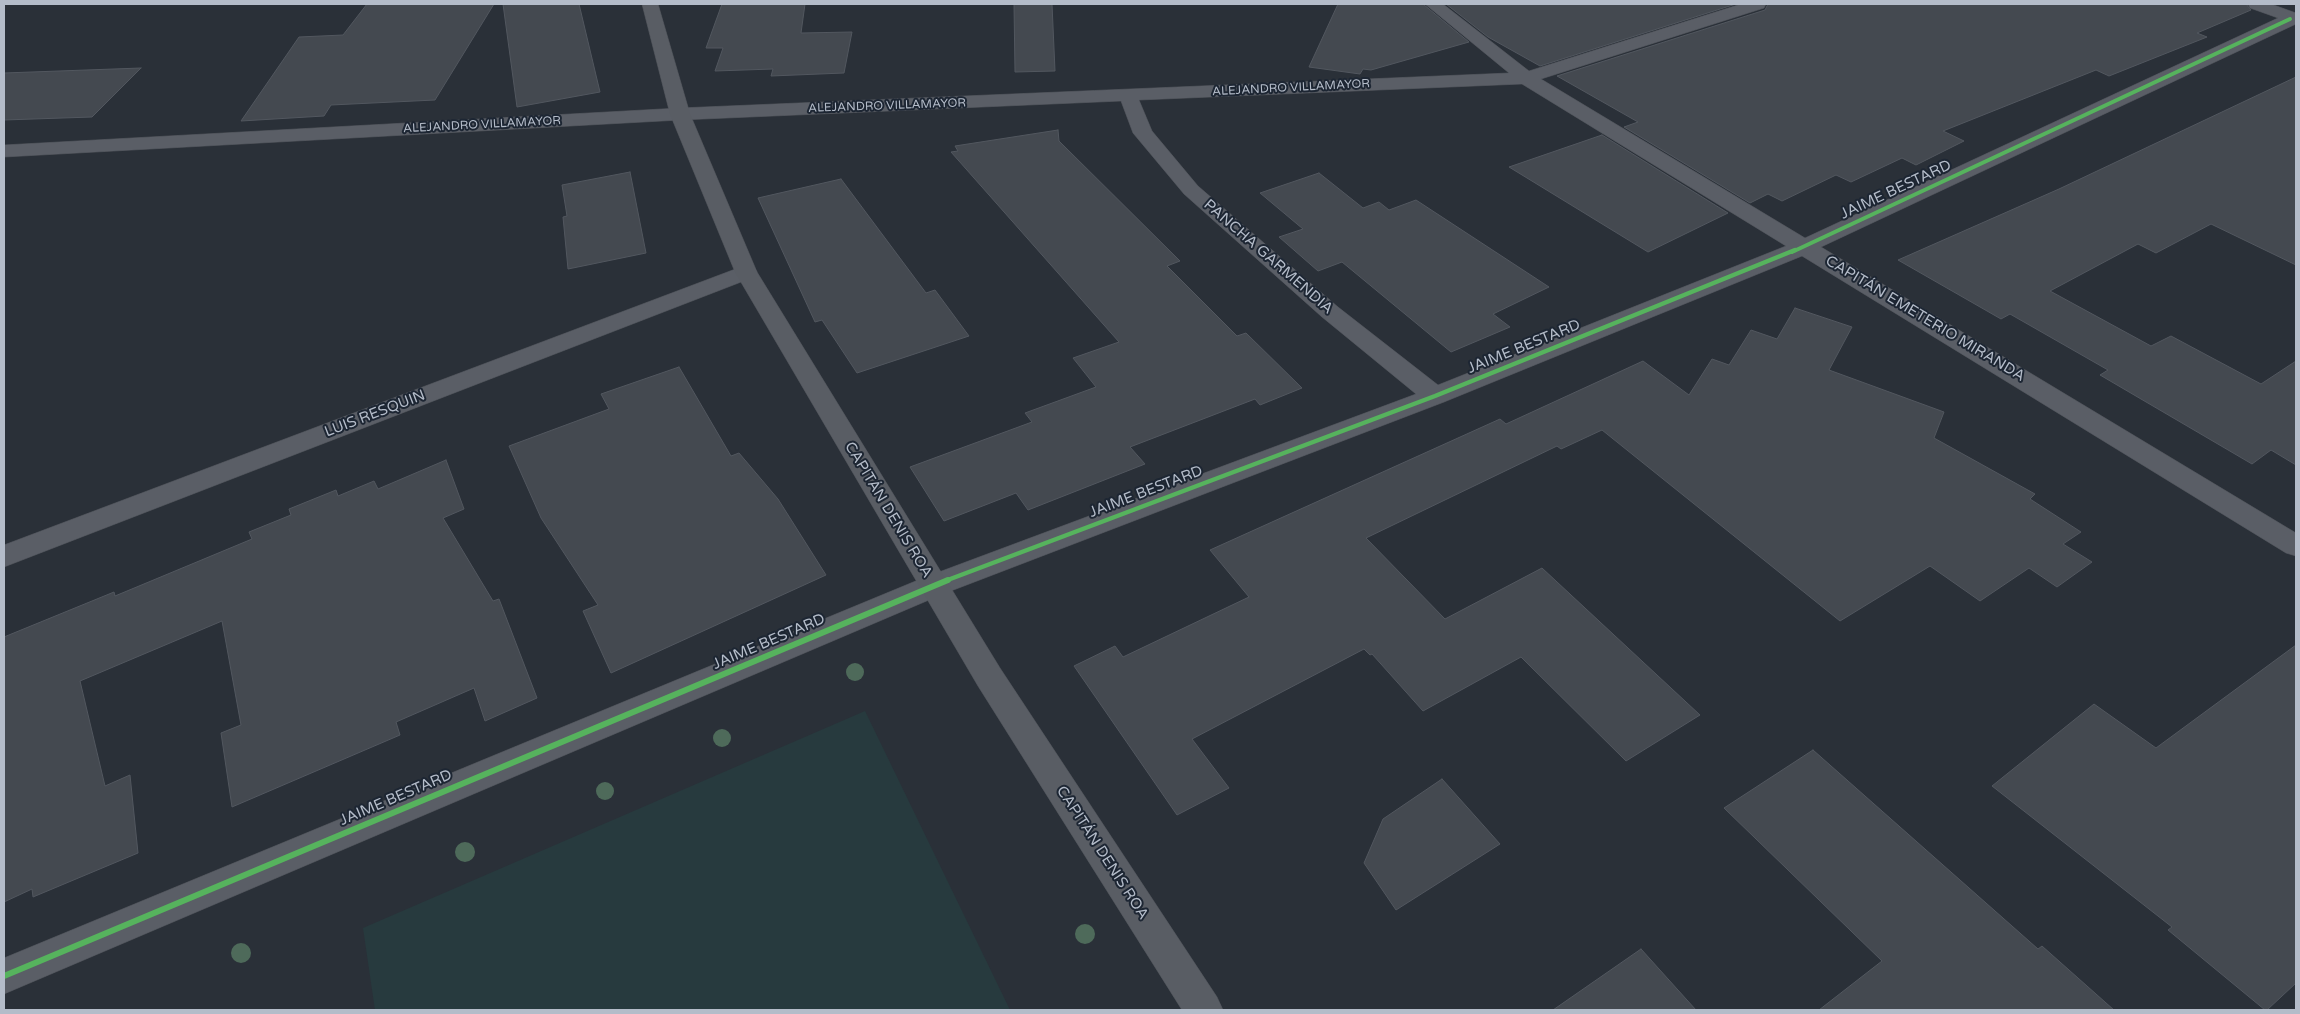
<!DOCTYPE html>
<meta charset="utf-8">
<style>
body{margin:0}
#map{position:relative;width:2300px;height:1014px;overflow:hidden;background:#2a3038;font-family:"Varela Round",sans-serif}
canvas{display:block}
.frame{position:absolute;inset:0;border:5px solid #b4bcc9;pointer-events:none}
</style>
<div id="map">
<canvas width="2300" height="1014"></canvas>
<div class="frame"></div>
</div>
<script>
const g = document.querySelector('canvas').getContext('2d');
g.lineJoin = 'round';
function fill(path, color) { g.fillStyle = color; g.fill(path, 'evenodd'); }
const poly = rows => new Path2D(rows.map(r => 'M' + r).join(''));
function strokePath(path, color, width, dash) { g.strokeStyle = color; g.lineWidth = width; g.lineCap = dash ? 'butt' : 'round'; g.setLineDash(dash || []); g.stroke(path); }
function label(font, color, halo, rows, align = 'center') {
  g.font = font + ' "Varela Round",sans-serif'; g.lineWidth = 4; g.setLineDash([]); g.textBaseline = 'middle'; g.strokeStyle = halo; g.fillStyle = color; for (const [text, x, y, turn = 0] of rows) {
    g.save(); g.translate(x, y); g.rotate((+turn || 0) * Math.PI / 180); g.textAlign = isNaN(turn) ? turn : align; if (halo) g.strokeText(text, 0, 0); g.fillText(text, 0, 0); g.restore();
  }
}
fill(poly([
 [865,711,1010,1010,375,1010,363,928]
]), '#273a3e');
const building = poly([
 [367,4,494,4,435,100,331,105,324,116,241,121,299,37,343,35,367,4],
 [503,4,579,4,600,92,517,107,503,4],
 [722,4,805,4,801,33,852,32,844,73,771,76,773,69,715,71,723,48,706,48,722,4],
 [1014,4,1052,4,1055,71,1015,72,1014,4],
 [1338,4,1423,4,1469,42,1371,70,1363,69,1360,74,1309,67,1338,4],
 [1446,4,1736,4,1540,66,1488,37,1446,4],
 [1768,4,2246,4,2251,10,2197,33,2207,37,2109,76,2096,70,1943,131,1964,141,1916,165,1902,158,1851,182,1836,175,1782,201,1768,194,1750,203,1624,127,1638,122,1557,76,1765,10,1768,4],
 [141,68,92,117,4,120,4,73,141,68],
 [2296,77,2296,265,2211,224,2156,253,2138,244,2050,291,2151,346,2171,336,2261,384,2296,361,2296,465,2271,450,2252,464,2100,375,2108,370,2010,314,2001,319,1898,260,2059,189,2296,77],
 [1058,130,1059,141,1180,261,1167,266,1237,336,1246,333,1302,388,1260,405,1255,399,1130,447,1145,464,1028,510,1016,493,944,521,910,467,1032,422,1025,413,1096,387,1073,358,1119,342,951,152,958,151,955,146,1058,130],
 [1602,135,1728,213,1648,252,1509,167,1602,135],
 [630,172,646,253,568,269,563,217,567,216,562,185,630,172],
 [1319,173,1363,208,1379,202,1389,210,1416,200,1549,287,1493,314,1510,327,1451,352,1342,262,1318,271,1279,237,1303,229,1260,193,1319,173],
 [841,179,926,293,935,290,969,336,857,373,822,320,815,322,758,198,841,179],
 [1795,308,1852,327,1829,370,1944,412,1934,438,2035,494,2030,499,2081,532,2063,544,2092,562,2057,587,2029,568,1980,601,1930,566,1840,621,1602,430,1561,449,1557,446,1366,538,1445,619,1542,568,1700,715,1626,761,1521,657,1423,711,1372,654,1370,655,1364,649,1192,739,1229,788,1177,815,1074,666,1115,646,1123,657,1249,597,1210,550,1500,419,1506,424,1643,361,1689,395,1712,359,1729,365,1751,330,1777,339,1795,308],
 [679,367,731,456,739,453,778,499,826,575,611,673,583,611,598,605,541,518,509,446,609,409,601,394,679,367],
 [446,460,464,509,443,518,493,601,499,599,537,698,485,721,474,688,396,722,400,735,232,807,221,733,241,725,222,621,80,681,105,786,130,775,138,853,33,897,32,889,4,902,4,637,114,592,115,596,252,539,249,532,291,515,289,509,336,490,338,496,374,481,378,489,446,460],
 [2296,645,2296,983,2267,1010,2265,1010,2168,930,2172,927,1992,786,2094,704,2156,748,2296,645],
 [1813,750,2038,949,2042,946,2114,1010,1819,1010,1882,961,1724,808,1813,750],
 [1442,779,1500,844,1396,910,1364,863,1383,819,1442,779],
 [1641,949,1696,1010,1553,1010,1641,949]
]);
fill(building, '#444950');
strokePath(building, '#52575f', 1);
const street = poly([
 [1425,4,1443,4,1529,71,1741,4,1766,4,1764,8,1541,79,1805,238,2278,18,2250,8,2248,4,2271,4,2296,13,2296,24,1821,247,2296,533,2296,556,2286,553,1802,256,1444,402,943,594,4,994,4,958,923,578,1416,394,1322,317,1184,194,1133,133,1121,101,680,120,4,157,4,145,680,108,1509,73,1425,4],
 [1522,84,1786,246,1438,385,1338,307,1198,186,1152,131,1139,100,1522,84],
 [746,265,754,267,757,272,754,277,4,567,4,545,746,265]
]);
const secondary = poly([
 [642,4,658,4,690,114,757,272,1000,668,1217,997,1223,1010,1182,1010,978,686,735,272,670,114,642,4]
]);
strokePath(street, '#484c53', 1);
strokePath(secondary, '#484c53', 1);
fill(street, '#5a5e66');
fill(secondary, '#595d64');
strokePath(poly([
 [1792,252,2290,19]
]), '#56b35d', 4);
strokePath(poly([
 [945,581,1435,396,1795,250]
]), '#56b35d', 4.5);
strokePath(poly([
 [4,976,948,580]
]), '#56b35d', 6);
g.fillStyle = '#4e6a5a';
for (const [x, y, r] of [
 [855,672,9],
 [722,738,9],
 [605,791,9],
 [465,852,10],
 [1085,934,10],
 [241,953,10]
]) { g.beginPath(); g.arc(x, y, r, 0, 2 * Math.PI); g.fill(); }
label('12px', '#b4bcc9', '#1d2633', [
 ["ALEJANDRO VILLAMAYOR",1291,88,-3],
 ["ALEJANDRO VILLAMAYOR",887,106,-2],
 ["ALEJANDRO VILLAMAYOR",482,125,-3]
]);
label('15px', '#b4bcc9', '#1d2633', [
 ["JAIME BESTARD",1896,190,-25],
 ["PANCHA GARMENDIA",1268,257,41],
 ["CAPITÁN EMETERIO MIRANDA",1925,319,31],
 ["JAIME BESTARD",1524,347,-22],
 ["LUIS RESQUIN",375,414,-21],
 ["JAIME BESTARD",1146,492,-21],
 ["CAPITÁN DENIS ROA",888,510,59],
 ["JAIME BESTARD",769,642,-23],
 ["JAIME BESTARD",396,798,-23],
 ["CAPITÁN DENIS ROA",1102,853,57]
]);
</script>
